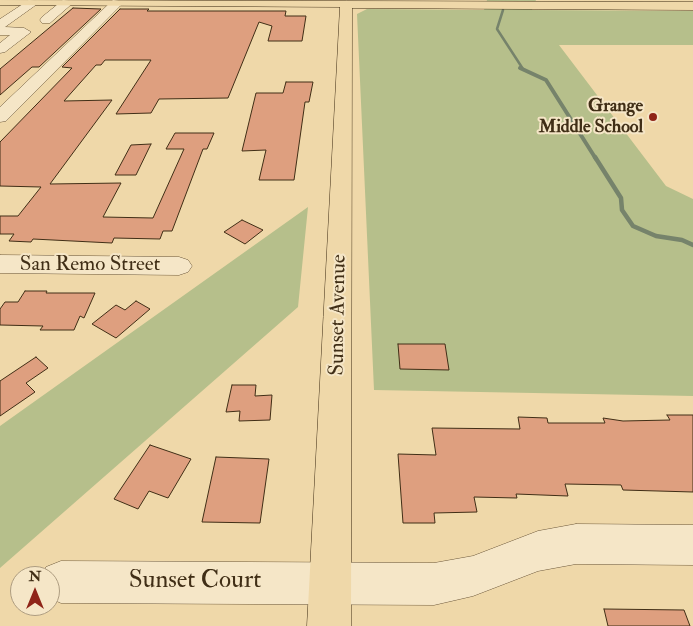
<!DOCTYPE html>
<style>
body{margin:0}
#map{position:relative;width:693px;height:626px;overflow:hidden;background:#efd8a9;font-family:"IM FELL Double Pica",serif}
canvas{display:block}
.north{position:absolute;left:10px;top:566px;width:50px;height:50px;box-sizing:border-box;background:#f5e6c7;border:1px solid #ad9c80;border-radius:50%;rotate:0deg;font-size:14px;font-weight:700;line-height:20px;text-align:center;color:#402e16}
.north::after{content:'';display:block;margin:auto;width:18px;height:22px;background:#8f2418;clip-path:polygon(50% 0,100% 100%,50% 72%,0 100%)}
</style>
<div id="map">
<canvas width="693" height="626"></canvas>
<div class="north">N</div>
</div>
<script>
const g = document.querySelector('canvas').getContext('2d');
g.lineJoin = 'round';
function fill(path, color) { g.fillStyle = color; g.fill(path, 'evenodd'); }
const poly = rows => new Path2D(rows.map(r => 'M' + r).join(''));
function strokePath(path, color, width, dash) { g.strokeStyle = color; g.lineWidth = width; g.lineCap = dash ? 'butt' : 'round'; g.setLineDash(dash || []); g.stroke(path); }
function label(font, color, halo, rows, align = 'center') {
  g.font = font + ' "IM FELL Double Pica",serif'; g.lineWidth = 4; g.setLineDash([]); g.textBaseline = 'middle'; g.strokeStyle = halo; g.fillStyle = color; for (const [text, x, y, turn = 0] of rows) {
    g.save(); g.translate(x, y); g.rotate((+turn || 0) * Math.PI / 180); g.textAlign = isNaN(turn) ? turn : align; if (halo) g.strokeText(text, 0, 0); g.fillText(text, 0, 0); g.restore();
  }
}
fill(poly([
 [487,0,536,0,532,10,693,11,693,45,559,45,666,186,693,199,693,396,374,390,357,14,367,9,484,10],
 [308,207,298,307,0,568,0,426]
]), '#b6bf8b');
strokePath(poly([
 [503,10,497,29,523,69]
]), '#76836b', 2.5);
strokePath(poly([
 [520,68,546,80,596,159]
]), '#76836b', 4);
strokePath(poly([
 [595,157,621,198,622,210,633,226,656,236,682,240,693,245]
]), '#76836b', 4.5);
const building = poly([
 [73,8,101,9,39,67,32,67,0,95,0,69,73,8],
 [120,9,149,9,147,11,286,11,285,16,306,16,302,41,268,41,272,26,259,22,228,98,159,99,151,113,116,114,151,60,105,60,101,65,96,65,64,101,112,100,50,184,121,183,103,217,153,218,184,149,166,149,175,133,214,133,207,149,203,149,172,231,163,231,160,239,114,238,112,243,33,239,31,242,9,241,14,234,0,234,0,216,18,216,41,187,0,186,0,142,72,68,62,67,120,9],
 [286,82,313,82,309,102,305,102,294,180,259,180,266,150,242,151,256,93,283,93,286,82],
 [151,144,136,175,115,175,131,145,151,144],
 [242,220,263,230,245,244,224,232,242,220],
 [25,291,47,291,46,293,95,293,84,318,80,316,74,330,40,330,43,326,0,325,0,309,5,302,18,302,25,291],
 [136,301,150,309,116,338,92,324,116,305,125,310,136,301],
 [398,344,445,344,449,370,400,369,398,344],
 [36,357,48,368,26,383,35,392,0,416,0,381,36,357],
 [232,385,256,385,255,396,272,395,270,420,239,421,240,411,226,412,232,385],
 [667,415,693,415,693,492,623,490,621,485,565,484,568,496,516,494,517,498,474,497,477,512,434,513,435,523,403,523,398,454,436,455,432,428,520,429,518,417,547,418,548,423,605,423,603,418,623,421,670,420,667,415],
 [150,445,191,459,168,498,149,491,138,509,114,499,150,445],
 [216,457,269,459,260,523,202,522,216,457],
 [604,609,684,610,690,626,608,626,604,609]
]);
fill(building, '#de9f7f');
strokePath(building, '#402e16', 1);
const minor = poly([
 [29,0,40,2,5,27,24,28,31,32,5,52,0,53,0,43,10,35,0,35,0,19,29,0],
 [63,0,74,2,50,23,42,23,40,20,42,17,63,0],
 [113,0,124,2,6,121,0,122,0,107,113,0],
 [0,255,179,257,188,260,192,266,188,272,179,275,0,273,0,255],
 [576,524,693,525,693,565,576,564,538,571,473,596,434,605,61,603,50,598,50,576,43,576,46,567,61,561,434,563,473,556,538,531,576,524]
]);
const major = poly([
 [0,0,693,2,693,10,352,8,351,626,307,626,340,7,0,5,0,0]
]);
strokePath(minor, '#6c583b', 1);
strokePath(major, '#402e16', 1);
fill(minor, '#f5e6c7');
fill(major, '#efd8a9');
for (const [x, y, r, color] of [
 [653,117,5,"#8f2418"]
]) { const dot = new Path2D(); dot.arc(x, y, r, 0, 2 * Math.PI); g.fillStyle = color; g.fill(dot); strokePath(dot, '#f5e6c7', 2); }
label('bold 18px', '#402e16', '#f5e6c7', [
 ["Grange",643,107],
 ["Middle School",643,128]
], 'right');
label('21px', '#402e16', '#f5e6c7', [
 ["San Remo Street",90,265],
 ["Sunset Avenue",339,315,-89]
]);
label('25px', '#402e16', '#f5e6c7', [
 ["Sunset Court",195,582]
]);
</script>
